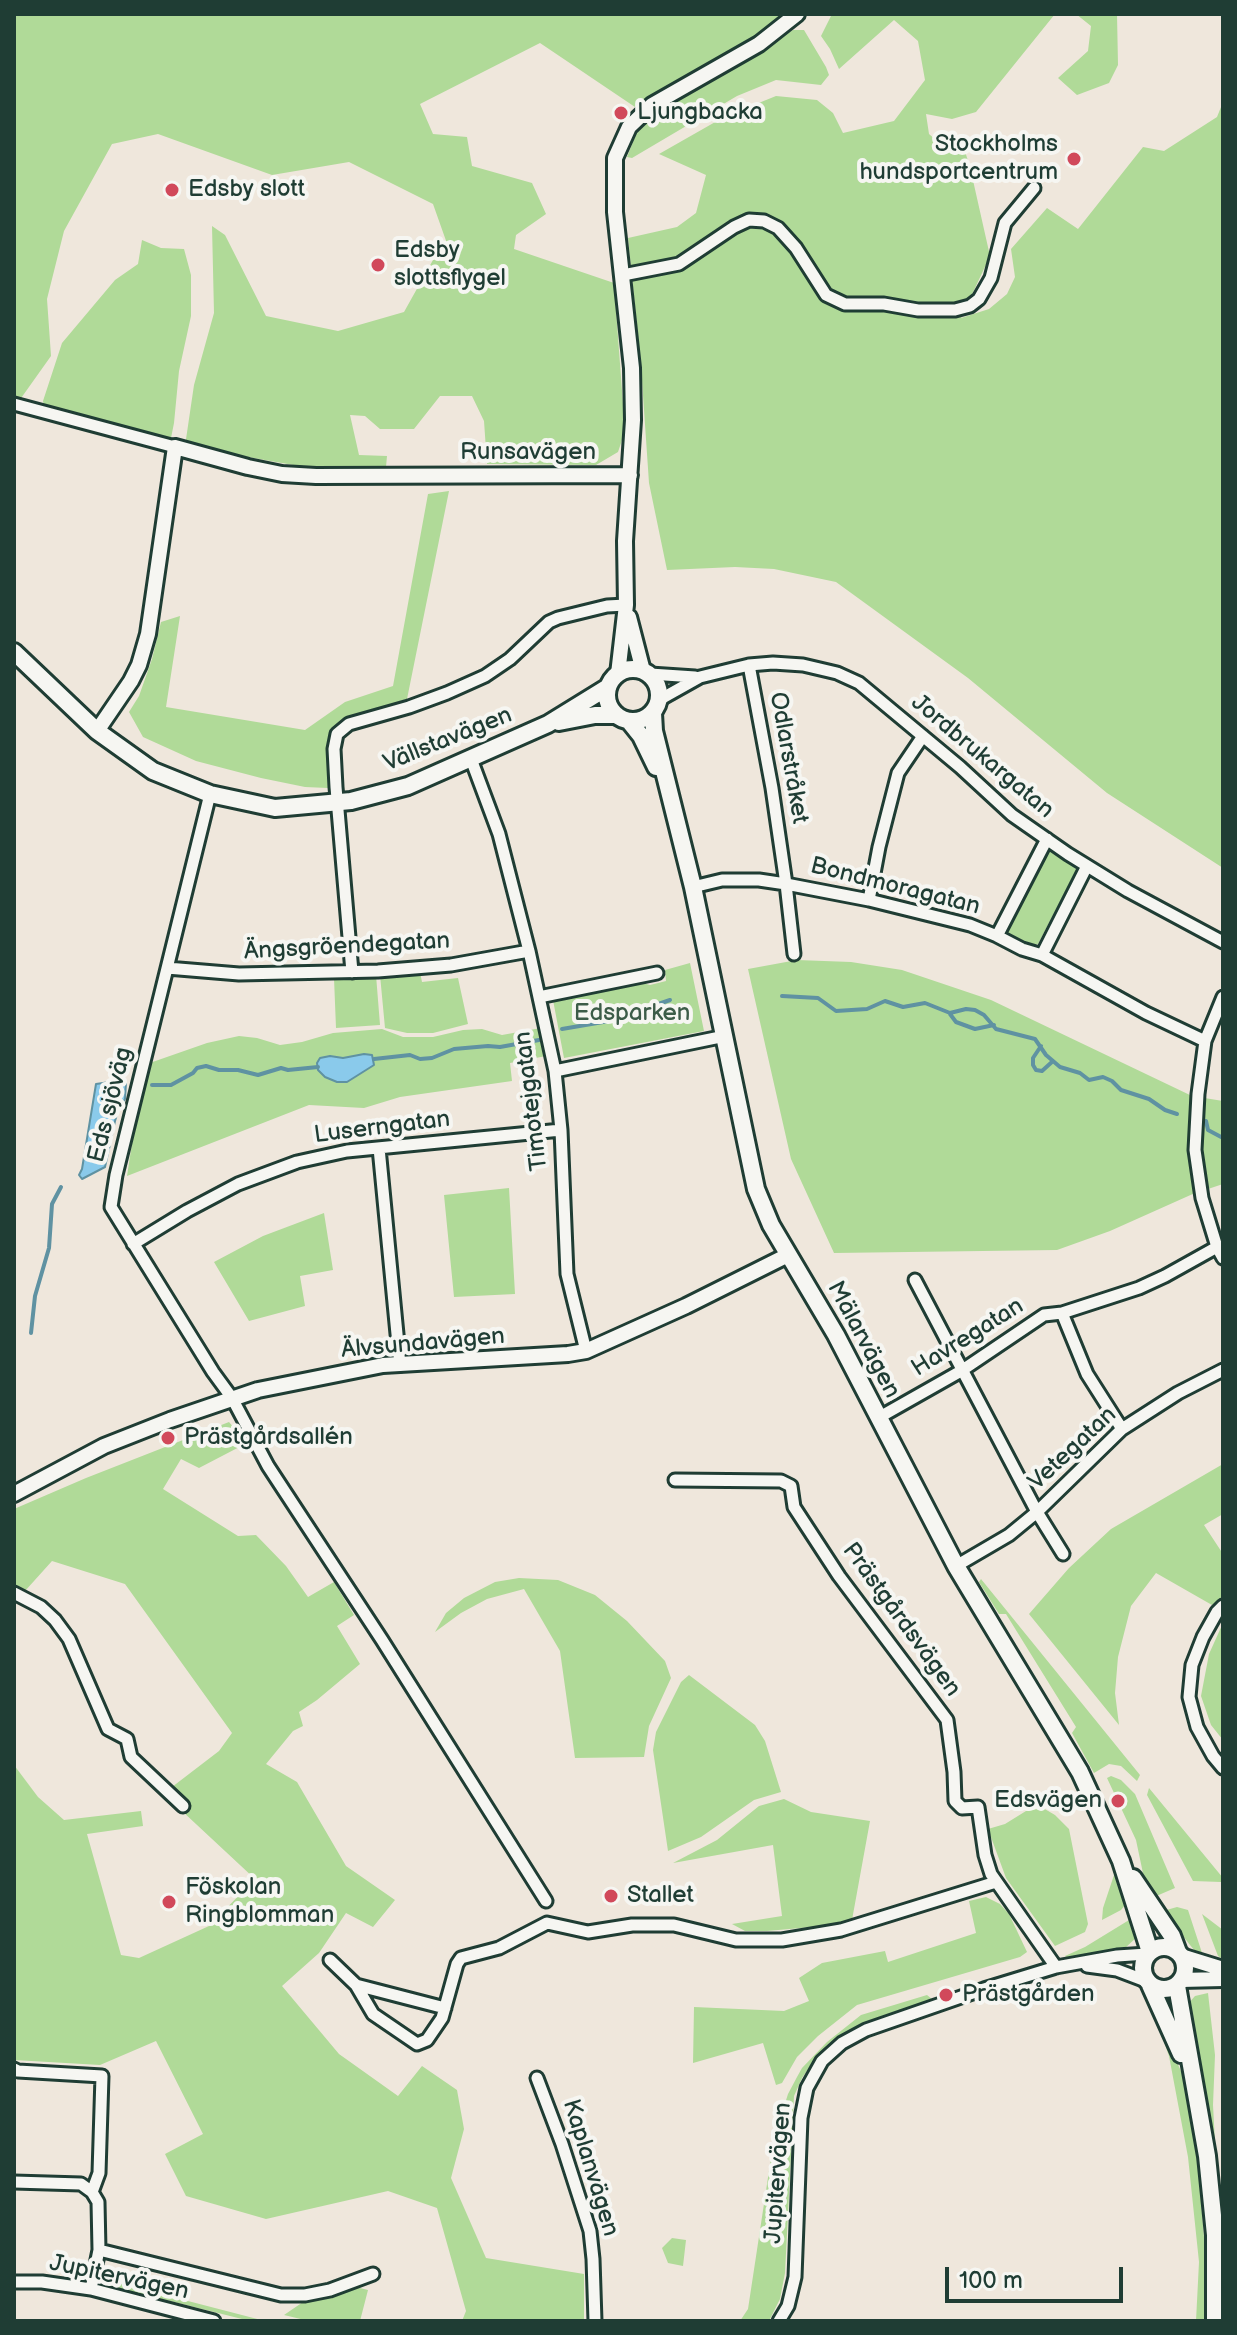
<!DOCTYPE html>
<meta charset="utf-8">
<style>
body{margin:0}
#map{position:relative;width:1237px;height:2335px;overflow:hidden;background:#efe7dc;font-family:"Balsamiq Sans",sans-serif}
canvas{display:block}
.frame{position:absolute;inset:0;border:16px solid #1f3d34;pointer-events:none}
.scale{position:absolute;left:945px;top:2267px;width:178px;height:36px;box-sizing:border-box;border:4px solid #1f3d34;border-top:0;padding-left:10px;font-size:24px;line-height:28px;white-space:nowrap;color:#1f3d34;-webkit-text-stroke:6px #f6f6f2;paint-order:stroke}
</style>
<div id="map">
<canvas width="1237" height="2335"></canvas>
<div class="frame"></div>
<div class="scale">100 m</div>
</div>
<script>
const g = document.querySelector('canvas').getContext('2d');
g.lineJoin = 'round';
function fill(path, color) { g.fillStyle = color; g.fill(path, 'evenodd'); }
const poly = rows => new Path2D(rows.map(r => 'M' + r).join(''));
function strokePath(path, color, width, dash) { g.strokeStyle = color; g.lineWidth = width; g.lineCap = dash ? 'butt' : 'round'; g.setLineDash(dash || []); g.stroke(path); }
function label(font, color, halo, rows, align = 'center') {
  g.font = font + ' "Balsamiq Sans",sans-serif'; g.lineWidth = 8; g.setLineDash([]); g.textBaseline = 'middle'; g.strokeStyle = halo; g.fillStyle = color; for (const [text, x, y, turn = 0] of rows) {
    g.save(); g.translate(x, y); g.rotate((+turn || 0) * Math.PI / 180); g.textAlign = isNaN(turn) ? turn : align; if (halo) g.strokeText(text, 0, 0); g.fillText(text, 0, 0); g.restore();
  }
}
fill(poly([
 [14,14,787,14,773,27,635,107,540,43,420,104,433,134,467,137,472,166,532,183,546,214,516,235,514,249,614,283,625,431,618,452,596,465,487,464,484,421,472,396,440,396,414,429,380,429,365,416,350,415,359,455,387,456,386,467,299,466,185,446,194,385,214,313,212,226,225,235,266,316,338,331,404,312,433,260,450,252,433,204,349,162,272,175,158,134,112,144,64,231,47,299,51,356,19,401,14,399],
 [832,14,1055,14,976,112,952,119,926,114,929,134,937,141,960,136,970,167,990,256,961,318,989,309,1007,294,1015,277,1011,249,1047,208,1078,229,1143,147,1164,151,1217,117,1223,102,1223,868,1107,793,968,678,836,582,774,569,735,567,667,570,649,483,641,366,628,238,677,227,696,213,706,175,659,154,724,117,776,96,817,100,833,113,843,133,894,121,925,80,918,41,894,20,839,69,830,49,821,36],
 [1076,14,1117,14,1118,65,1109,83,1077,95,1058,78,1088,51,1091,26],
 [793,30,804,30,826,67,829,75,821,85,776,80,737,96,632,158,627,157,636,134,654,114],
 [142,240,161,248,184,249,191,275,191,316,179,371,174,423,170,443,44,407,43,401,62,343,115,280,138,264],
 [449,491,407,699,344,720,332,731,327,746,328,788,305,787,261,778,196,761,143,737,129,712,139,696,152,659,161,622,180,616,166,707,305,730,345,702,393,686,428,494],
 [1049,848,1078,867,1038,944,1029,946,1004,936,1002,932],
 [797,960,851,962,902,970,991,1000,1192,1096,1223,1101,1223,1184,1205,1190,1193,1157,1195,1193,1110,1231,1057,1250,834,1253,791,1159,748,969],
 [690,963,704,1031,564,1058,553,1000,639,982,650,985,666,981,665,970],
 [420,972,422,982,458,978,468,1024,433,1033,407,1033,385,1028,380,975],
 [376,975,380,1025,336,1028,334,978],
 [541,1028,546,1056,510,1063,512,1081,400,1097,364,1108,309,1105,127,1176,144,1065,207,1043,239,1036,257,1038,280,1045,302,1042,333,1033,382,1029,403,1037,433,1037,463,1030,482,1029,502,1035],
 [509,1188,515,1294,454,1297,444,1195],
 [324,1213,333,1270,300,1276,305,1306,249,1321,214,1262,263,1236],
 [229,1422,247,1443,199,1468,181,1459,163,1489,238,1536,256,1535,286,1566,308,1597,334,1582,354,1615,337,1626,360,1664,317,1700,299,1712,303,1726,293,1731,266,1764,297,1782,346,1866,395,1900,373,1927,346,1913,319,1953,282,1986,339,2054,398,2096,422,2066,457,2090,464,2129,451,2178,486,2258,584,2274,584,2321,462,2321,466,2311,437,2208,388,2191,266,2219,186,2196,165,2154,203,2134,156,2041,100,2065,14,2060,14,1765,38,1797,64,1820,141,1811,143,1826,87,1834,121,1955,139,1958,209,1926,255,1879,182,1811,188,1804,172,1787,219,1751,232,1733,125,1584,52,1561,25,1591,14,1587,14,1509,86,1478],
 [1223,1464,1223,1514,1204,1525,1223,1554,1223,1596,1212,1605,1156,1573,1131,1606,1118,1657,1115,1693,1119,1725,1029,1614,1069,1568,1111,1529],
 [519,1578,558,1580,595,1595,627,1621,665,1661,671,1678,649,1726,644,1757,575,1758,560,1651,524,1589,487,1599,461,1613,435,1632,446,1613,464,1598,495,1582],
 [981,1579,1140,1775,1137,1781,1121,1766,1109,1764,1094,1773,1072,1733,1076,1727,1006,1614,999,1614,979,1582],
 [1223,1623,1223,1740,1211,1725,1201,1696,1209,1654],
 [689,1675,755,1725,765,1741,781,1792,754,1800,701,1837,668,1851,653,1750,656,1732,681,1682],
 [1111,1776,1121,1780,1135,1794,1175,1888,1154,1897,1144,1878,1136,1840,1107,1778],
 [1149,1788,1223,1878,1221,1882,1193,1881,1147,1795],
 [784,1799,811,1812,870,1821,852,1920,835,1925,767,1931,745,1931,732,1924,782,1916,773,1845,673,1863,717,1840,759,1806],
 [1043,1808,1055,1815,1069,1829,1088,1924,1085,1932,1055,1946,1006,1878,988,1829,1005,1824,1026,1811],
 [1115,1872,1125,1895,1126,1904,1121,1910,1102,1920,1103,1908],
 [986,1897,1000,1904,1009,1914,1027,1952,1020,1957,857,2005,818,2036,797,2057,782,2083,776,2085,763,2043,693,2063,694,2007,784,2011,809,2001,799,1978,822,1963,885,1951,888,1962,976,1933,969,1901],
 [1177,1907,1188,1910,1203,1956,1198,1955,1163,1911],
 [1202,1914,1223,1930,1223,1959,1218,1956],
 [1134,1917,1138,1936,1124,1949,1104,1951,1068,1959,1065,1956,1085,1947],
 [1208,1993,1215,2055,1213,2105,1216,2161,1188,2013,1188,2004,1195,1996],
 [927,1995,933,2000,875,2020,837,2039,816,2057,802,2078,794,2096,785,2273,780,2299,769,2321,740,2321,748,2309,774,2138,788,2094,797,2077,802,2068,827,2042,861,2015],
 [1151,2005,1185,2080,1197,2154,1206,2260,1206,2321,1196,2321,1199,2262,1188,2157,1169,2056],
 [672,2238,686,2240,683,2266,668,2263,662,2248],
 [107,2280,265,2321,250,2321,110,2286],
 [356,2287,368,2290,360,2321,309,2321,284,2315,306,2300,332,2295]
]), '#b0da98');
const water = poly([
 [364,1054,372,1055,374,1065,347,1082,337,1082,325,1077,318,1070,317,1063,320,1058,330,1056,343,1058,364,1054],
 [124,1080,126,1083,125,1099,119,1108,115,1121,105,1167,82,1179,79,1175,82,1169,96,1084,124,1080]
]);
fill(water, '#8acaeb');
strokePath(water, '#5f92a2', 2);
strokePath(poly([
 [782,996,818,998,836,1011,867,1009,885,1001,903,1007,925,1003,950,1013,966,1009,975,1010,984,1015,996,1029,1035,1039,1046,1055,1060,1067,1080,1073,1089,1080,1103,1077,1112,1081,1121,1090,1149,1099,1165,1110,1177,1114],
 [950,1014,956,1022,975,1029,994,1025],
 [562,1029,609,1021,670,1000],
 [1041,1046,1033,1058,1033,1065,1036,1070,1042,1071,1053,1061],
 [374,1059,410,1055,420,1059,432,1058,454,1049,488,1046,500,1047,539,1040],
 [152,1085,171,1085,193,1073,197,1068,206,1066,219,1070,238,1070,258,1075,281,1068,288,1070,318,1067],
 [1206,1121,1208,1130,1223,1138],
 [31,1333,35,1296,49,1248,52,1204,61,1187]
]), '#5f92a2', 4);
const minor = poly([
 [623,275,679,264,734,227,749,220,764,221,778,228,796,248,826,295,845,304,884,304,918,310,955,310,970,306,979,299,991,278,1005,223,1034,188],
 [14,404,175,447],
 [749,665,772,788,786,884,794,954],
 [650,674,695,677],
 [659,700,700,677,749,665,773,663,803,665,837,673,859,683,960,767,1012,815,1068,854,1128,891,1223,942],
 [471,759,499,834,529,951,555,1071,561,1130,567,1274,586,1351],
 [210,794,116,1175,111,1207,213,1372,232,1398,268,1466,382,1640,546,1901],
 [693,887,722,880,759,880,786,884,869,900,970,925,997,936,1022,949,1042,955,1146,1013,1205,1041],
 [869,900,879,847,898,773,923,736],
 [997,936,1047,839],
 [1042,955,1087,866],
 [167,968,239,974,378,971,451,965,529,951],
 [352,972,336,787,334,749,337,734,349,724,409,707,447,693,485,676,510,659,549,622,558,618,607,606,626,605],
 [539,997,657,973],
 [1223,997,1205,1041,1198,1094,1195,1150,1202,1198,1217,1247,1223,1258],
 [555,1071,725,1036],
 [379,1148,400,1365],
 [133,1244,187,1211,238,1184,297,1162,347,1151,561,1130],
 [915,1280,1037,1512,1063,1554],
 [1062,1313,1087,1374,1122,1429],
 [878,1418,961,1371,1044,1315,1062,1313,1139,1288,1165,1276,1217,1247],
 [675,1480,781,1481,791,1486,794,1507,839,1576,947,1720,954,1772,955,1801,962,1808,978,1807,985,1855,991,1874,1056,1967],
 [956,1566,1009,1535,1037,1512,1122,1429,1178,1393,1223,1370],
 [14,1593,41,1607,55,1620,69,1639,108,1729,127,1739,131,1757,183,1806],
 [1223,1606,1217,1612,1203,1637,1192,1665,1189,1697,1197,1727,1213,1756,1223,1768],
 [330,1960,356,1985,373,2014,417,2044,427,2040,442,2018,457,1964,461,1958,499,1948,547,1923,588,1932,632,1925,674,1925,736,1940,782,1940,841,1930,996,1882],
 [1087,1966,1117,1970,1146,1981],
 [356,1985,445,2008],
 [14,2069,18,2071,102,2076,99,2173,92,2192],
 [537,2078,562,2144,590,2231,593,2259,595,2321],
 [14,2182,81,2184,92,2192,98,2202,99,2250,91,2289],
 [99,2250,281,2295,305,2295,330,2290,373,2274],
 [14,2282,42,2282,91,2289,214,2321],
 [779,2321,788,2306,795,2277,801,2118,807,2088,822,2061,842,2043,866,2030,984,1989,1056,1967,1117,1956,1147,1954]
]);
const tertiary = poly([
 [629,617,643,671],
 [618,674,626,605,625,541,633,420,632,368,615,212,615,158,629,127,652,105,759,44,797,14],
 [97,731,131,681,139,665,148,634,175,447,248,467,282,474,316,476,630,475],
 [14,1494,104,1446,170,1420,258,1390,383,1365,568,1354,586,1351,686,1306,788,1255],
 [1181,1956,1223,1969],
 [1181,1980,1223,1979]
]);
const secondary = poly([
 [14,652,97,731,153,771,210,794,275,808,351,801,408,786,548,724,608,687],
 '607 695a26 26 0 1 1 52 0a26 26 0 1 1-52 0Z',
 [653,713,654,731,693,887,756,1189,771,1225,836,1335,956,1566,1080,1772,1121,1861,1150,1952],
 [629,721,641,736,656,767],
 [559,722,595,715,616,715],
 [1133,1878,1172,1936,1178,1952],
 '1143 1968a21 21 0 1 1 42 0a21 21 0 1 1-42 0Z',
 [1150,1985,1181,2054],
 [1177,1986,1207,2156,1215,2235,1215,2321]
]);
strokePath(minor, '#1f3d34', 17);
strokePath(tertiary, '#1f3d34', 20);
strokePath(secondary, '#1f3d34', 22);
strokePath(minor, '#f6f6f2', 11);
strokePath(tertiary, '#f6f6f2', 14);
strokePath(secondary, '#f6f6f2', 16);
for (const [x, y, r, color] of [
 [621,113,8,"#d1495b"],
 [1074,159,8,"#d1495b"],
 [172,190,8,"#d1495b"],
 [378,265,8,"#d1495b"],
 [168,1438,8,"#d1495b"],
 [1118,1801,8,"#d1495b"],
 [611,1896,8,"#d1495b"],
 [169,1902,8,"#d1495b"],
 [946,1995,8,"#d1495b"]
]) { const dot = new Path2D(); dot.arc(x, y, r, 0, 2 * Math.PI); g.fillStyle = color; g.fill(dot); strokePath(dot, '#f6f6f2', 3); }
label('24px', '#1f3d34', '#f6f6f2', [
 ["Ljungbacka",637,113],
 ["Stockholms",1058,145,"right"],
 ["hundsportcentrum",1058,173,"right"],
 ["Edsby slott",188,190],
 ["Edsby",394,251],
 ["slottsflygel",394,279],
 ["Prästgårdsallén",184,1438],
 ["Edsvägen",1102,1801,"right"],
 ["Föskolan",185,1888],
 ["Ringblomman",185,1916],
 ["Stallet",627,1896],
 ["Prästgården",962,1995]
], 'left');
label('24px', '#1f3d34', '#f6f6f2', [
 ["Runsavägen",528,453],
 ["Vällstavägen",448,740,-22],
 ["Jordbrukargatan",982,757,40],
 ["Odlarstråket",788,758,80],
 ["Bondmoragatan",895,887,14],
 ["Ängsgröendegatan",347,947,-3],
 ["Timotejgatan",532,1101,-97],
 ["Eds sjöväg",111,1105,-76],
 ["Luserngatan",382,1128,-7],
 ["Havregatan",968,1338,-32],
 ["Mälarvägen",863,1340,62],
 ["Älvsundavägen",423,1344,-5],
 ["Vetegatan",1073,1449,-43],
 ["Prästgårdsvägen",901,1620,54],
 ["Kaplanvägen",590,2168,73],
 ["Jupitervägen",779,2173,-86],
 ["Jupitervägen",119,2278,12]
]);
label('24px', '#3c5c48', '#f6f6f2', [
 ["Edsparken",632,1014]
]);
</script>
